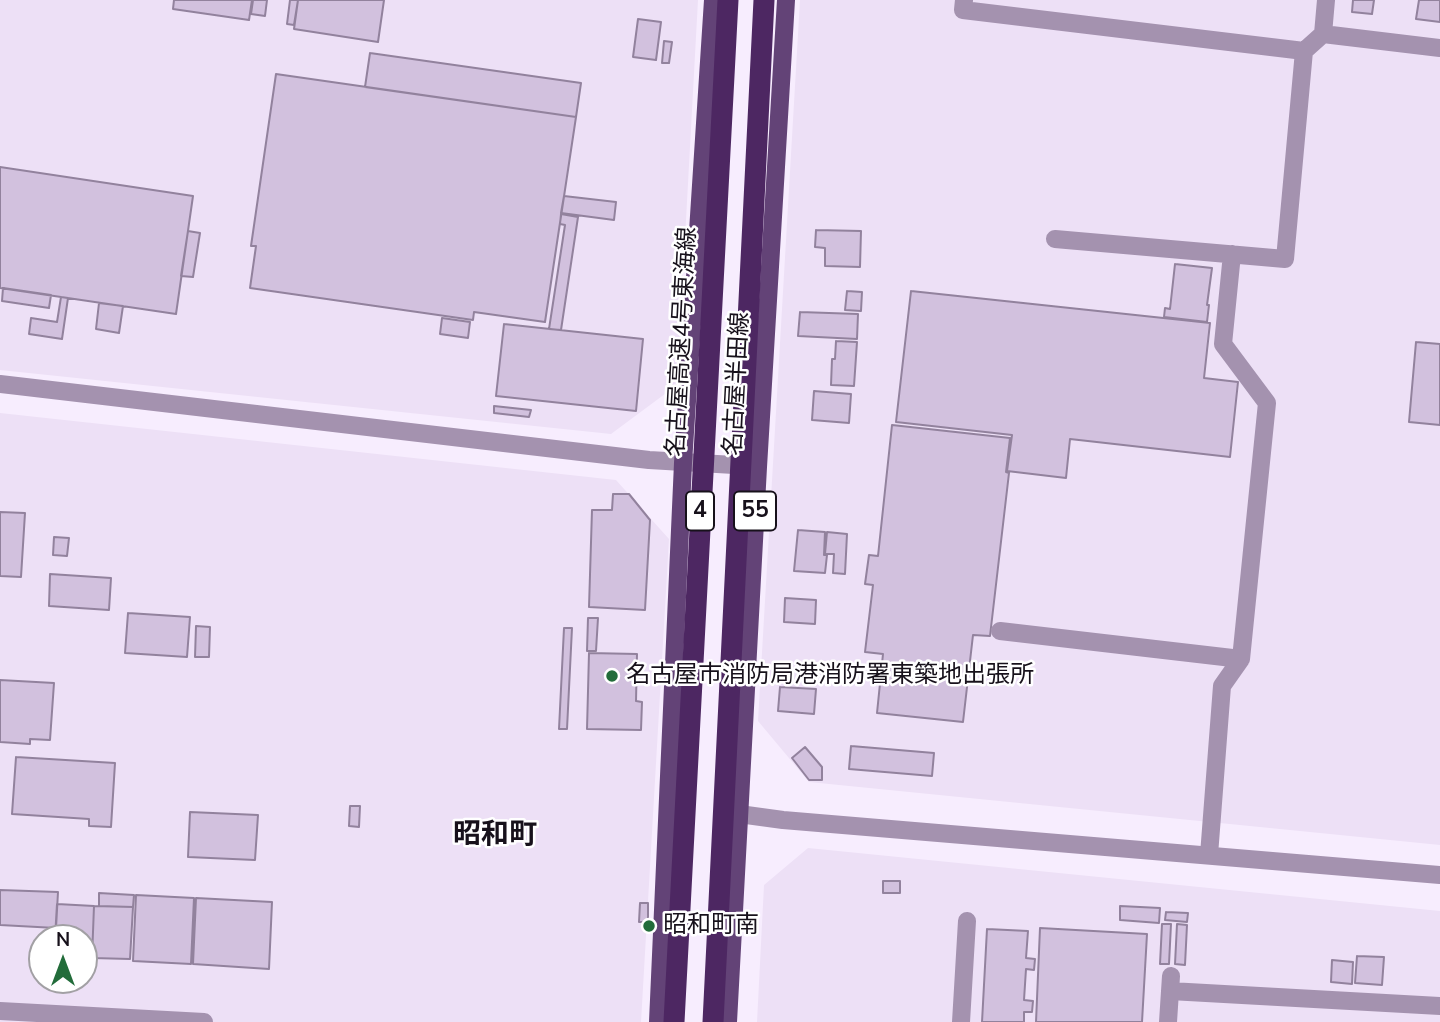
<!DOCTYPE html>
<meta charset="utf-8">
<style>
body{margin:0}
#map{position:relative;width:1440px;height:1022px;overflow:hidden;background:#f7edfe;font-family:"Nunito Sans",sans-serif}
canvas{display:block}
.north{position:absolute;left:28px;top:924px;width:70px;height:70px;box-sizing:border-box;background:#fff;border:2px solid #a2a0a4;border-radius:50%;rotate:0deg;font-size:19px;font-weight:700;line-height:28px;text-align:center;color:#17111b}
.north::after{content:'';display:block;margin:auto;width:24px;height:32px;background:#226c3a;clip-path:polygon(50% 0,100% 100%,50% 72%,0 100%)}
</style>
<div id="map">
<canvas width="1440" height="1022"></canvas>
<div class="north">N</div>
</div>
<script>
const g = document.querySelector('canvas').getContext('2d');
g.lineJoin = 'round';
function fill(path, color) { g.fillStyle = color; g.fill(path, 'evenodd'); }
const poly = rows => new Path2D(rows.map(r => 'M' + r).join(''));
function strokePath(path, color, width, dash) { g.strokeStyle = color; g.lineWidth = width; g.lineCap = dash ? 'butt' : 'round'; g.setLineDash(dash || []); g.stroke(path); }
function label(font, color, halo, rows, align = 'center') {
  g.font = font + ' "Nunito Sans","Noto Sans JP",sans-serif'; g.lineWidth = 5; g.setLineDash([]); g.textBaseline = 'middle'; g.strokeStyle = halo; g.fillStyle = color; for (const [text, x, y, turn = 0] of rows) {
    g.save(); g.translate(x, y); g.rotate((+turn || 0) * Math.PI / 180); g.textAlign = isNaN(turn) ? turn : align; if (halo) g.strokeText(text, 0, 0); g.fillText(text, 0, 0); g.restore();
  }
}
fill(poly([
 [0,0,698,0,677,385,611,434,0,370],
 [800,0,1440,0,1440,845,809,782,758,721],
 [0,413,616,480,669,539,641,1022,0,1022],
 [42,938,84,938,84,980,42,980],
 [808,848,1440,911,1440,1022,757,1022,764,885]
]), '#ede0f6');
const building = poly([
 [174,0,252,0,249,20,173,9,174,0],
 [253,0,267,0,265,16,251,14,253,0],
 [290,0,298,0,294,25,287,24,290,0],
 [298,0,384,0,378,42,294,29,298,0],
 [1353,0,1374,0,1372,14,1352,12,1353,0],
 [1419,0,1440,0,1440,22,1416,19,1419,0],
 [638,19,661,22,656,60,633,57,638,19],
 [664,41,672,42,669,63,662,63,664,41],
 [370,53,581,83,576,117,365,87,370,53],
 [276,74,576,117,545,322,474,312,473,320,250,288,256,246,251,246,276,74],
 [0,167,193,196,176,314,0,288,0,167],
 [564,196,616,202,614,220,561,213,564,196],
 [561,214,578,217,561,330,549,329,565,225,560,224,561,214],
 [816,230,861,231,860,267,825,266,825,248,815,247,816,230],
 [188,231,200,233,193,277,181,276,188,231],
 [1175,264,1212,268,1207,305,1209,305,1207,322,1164,317,1165,308,1170,309,1175,264],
 [3,288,51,295,49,308,2,301,3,288],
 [847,291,862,292,861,311,845,310,847,291],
 [911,291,1210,323,1204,378,1238,382,1230,457,1070,439,1066,478,1007,471,1012,435,896,422,911,291],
 [61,297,68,298,62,339,29,334,31,318,57,322,61,297],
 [99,303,123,306,119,333,96,329,99,303],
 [800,312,858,314,857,339,798,336,800,312],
 [442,318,470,322,468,338,440,334,442,318],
 [504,324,643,339,636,411,496,396,504,324],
 [836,341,857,342,854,386,831,385,832,359,835,359,836,341],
 [1416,342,1440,344,1440,425,1409,422,1416,342],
 [814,391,851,394,849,423,812,420,814,391],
 [494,406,531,410,529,417,494,413,494,406],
 [892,425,1010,438,1006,472,1009,473,990,636,973,635,963,722,877,713,883,654,865,652,873,585,865,584,869,555,878,556,892,425],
 [613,494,629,494,650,520,645,610,589,607,592,510,612,510,613,494],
 [0,512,25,513,21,577,0,576,0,512],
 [798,530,825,532,824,555,827,555,825,573,794,571,798,530],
 [827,532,847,534,845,574,833,573,834,554,825,554,827,532],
 [54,537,69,538,67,556,53,555,54,537],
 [50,574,111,578,109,610,49,606,50,574],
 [785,598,816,600,815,624,784,622,785,598],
 [128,613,190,617,187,657,125,653,128,613],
 [588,618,598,618,596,651,587,651,588,618],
 [196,626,210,627,209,657,195,657,196,626],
 [564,628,572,628,567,729,559,729,564,628],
 [589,653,637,654,636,701,642,702,641,730,587,729,589,653],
 [0,680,54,683,50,740,30,739,30,744,0,742,0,680],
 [780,687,816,689,814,714,778,711,780,687],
 [851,746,934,753,932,776,849,769,851,746],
 [805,747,822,767,822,780,809,780,792,758,805,747],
 [16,757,115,763,111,827,89,826,89,819,12,814,16,757],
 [350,806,360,806,359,827,349,826,350,806],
 [190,812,258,815,255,860,188,857,190,812],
 [883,881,900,881,900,893,883,893,883,881],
 [0,890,58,892,56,928,0,925,0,890],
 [99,893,134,895,133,907,99,906,99,893],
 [136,895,194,898,191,964,133,961,136,895],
 [196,898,272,902,269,969,193,964,196,898],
 [640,903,648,903,648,922,639,922,640,903],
 [57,904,94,906,92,958,84,957,84,938,55,938,57,904],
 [94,906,133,907,130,959,92,958,94,906],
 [1120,906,1160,908,1159,923,1120,920,1120,906],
 [1166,912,1188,913,1187,922,1165,920,1166,912],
 [1162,924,1171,924,1169,964,1160,964,1162,924],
 [1177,924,1187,925,1185,965,1175,964,1177,924],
 [1040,928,1147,934,1142,1022,1036,1022,1040,928],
 [987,929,1028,931,1026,958,1035,959,1034,970,1026,969,1024,1000,1033,1001,1032,1012,1024,1012,1024,1022,982,1022,987,929],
 [1357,956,1384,957,1382,985,1355,983,1357,956],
 [1332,960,1353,962,1352,984,1331,982,1332,960]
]);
fill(building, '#d2c1de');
strokePath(building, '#92829d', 2);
strokePath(poly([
 [964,0,963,10,1304,51],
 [1326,0,1323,34,1440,48],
 [1055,239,1285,259,1304,51,1323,34],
 [0,384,649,460,751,466],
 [1000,631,1241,659],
 [739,814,783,820,1440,875],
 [1209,855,1222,686,1241,659,1267,403,1223,344,1232,254],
 [1170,991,1440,1006],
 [0,1011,204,1022],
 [961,1022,967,921],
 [1168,1022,1171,976]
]), '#a492af', 18);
strokePath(poly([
 [658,1022,683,463,713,0],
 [728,1022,758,467,786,0]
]), '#634377', 18);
strokePath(poly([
 [674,1022,728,0],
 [713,1022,764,0]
]), '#4d2762', 21);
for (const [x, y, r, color] of [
 [612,676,7,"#226c3a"],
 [649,926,7,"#226c3a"]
]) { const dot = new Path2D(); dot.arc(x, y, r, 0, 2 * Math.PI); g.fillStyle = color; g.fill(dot); strokePath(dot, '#fff', 2.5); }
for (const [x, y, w] of [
 [700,511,28],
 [755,511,42]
]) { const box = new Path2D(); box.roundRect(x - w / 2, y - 19.5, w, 39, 5); g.fillStyle = '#fff'; g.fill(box); strokePath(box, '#17111b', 2); }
label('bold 23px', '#17111b', null, [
 ["4",700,511],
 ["55",755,511]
]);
label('24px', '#17111b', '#fff', [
 ["名古屋高速4号東海線",683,342,-87],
 ["名古屋半田線",738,384,-87]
]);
label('24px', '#17111b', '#fff', [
 ["名古屋市消防局港消防署東築地出張所",626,676],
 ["昭和町南",663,926]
], 'left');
label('bold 28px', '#17111b', '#fff', [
 ["昭和町",495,836]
]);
</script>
